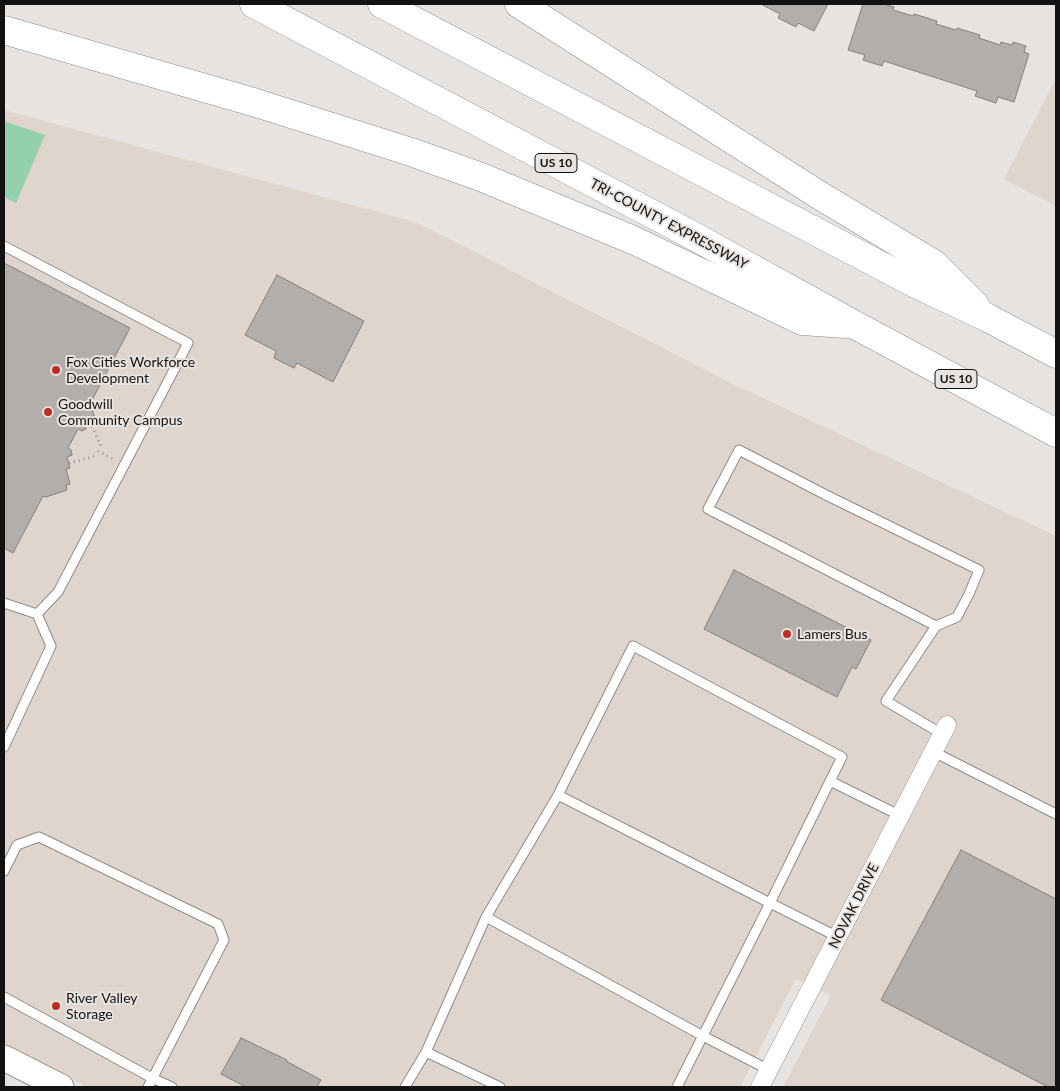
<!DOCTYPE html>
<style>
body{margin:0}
#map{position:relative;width:1060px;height:1091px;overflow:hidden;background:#e7e3e0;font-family:Lato,sans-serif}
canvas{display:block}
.frame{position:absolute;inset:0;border:5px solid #131211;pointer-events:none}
</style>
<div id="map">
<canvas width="1060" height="1091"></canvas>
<div class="frame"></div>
</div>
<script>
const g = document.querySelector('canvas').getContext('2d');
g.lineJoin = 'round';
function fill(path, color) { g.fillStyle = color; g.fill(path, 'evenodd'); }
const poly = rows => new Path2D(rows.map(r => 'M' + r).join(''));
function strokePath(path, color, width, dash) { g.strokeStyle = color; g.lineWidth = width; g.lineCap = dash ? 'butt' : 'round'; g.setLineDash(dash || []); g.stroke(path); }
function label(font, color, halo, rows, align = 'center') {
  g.font = font + ' Lato,sans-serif'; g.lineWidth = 4; g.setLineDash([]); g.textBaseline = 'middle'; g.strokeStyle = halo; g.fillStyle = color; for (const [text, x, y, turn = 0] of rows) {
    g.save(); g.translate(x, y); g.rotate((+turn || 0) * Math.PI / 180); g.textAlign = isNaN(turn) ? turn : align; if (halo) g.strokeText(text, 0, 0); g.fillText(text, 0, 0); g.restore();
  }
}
fill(poly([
 [1056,78,1056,206,1004,179],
 [4,110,418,223,733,384,1056,536,1056,1087,783,1087,831,995,796,979,740,1087,87,1087,4,1045]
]), '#e0d5cd');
fill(poly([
 [4,121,45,135,16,203,4,197]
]), '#93d0ac');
const building = poly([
 [761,4,828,4,814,31,798,23,796,27,778,18,780,14,761,4],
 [863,4,884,4,894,7,893,10,913,16,914,14,937,21,936,24,956,30,957,28,980,35,979,38,1000,45,1001,42,1012,45,1013,42,1026,46,1024,52,1029,54,1014,102,998,97,996,103,975,96,977,91,884,61,882,66,863,60,865,55,848,50,863,4],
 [4,263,130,328,90,404,96,421,85,424,86,429,82,431,78,429,68,448,71,450,72,455,67,457,70,468,66,469,70,484,66,485,67,490,46,497,43,496,13,553,4,548,4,263],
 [277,275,364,321,333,382,297,363,294,368,274,358,276,351,245,335,277,275],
 [734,570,871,640,856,669,852,667,837,697,704,629,734,570],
 [961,850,1056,899,1056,1087,1048,1087,881,1000,961,850],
 [241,1038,287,1060,286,1061,321,1080,317,1087,246,1087,221,1074,241,1038]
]);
fill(building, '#b2aeab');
strokePath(building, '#84807e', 1);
const lane = poly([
 [4,246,188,343,58,592,37,614],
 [4,603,37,614,51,646,4,747],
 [936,626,708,509,739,450,826,495,979,570,969,594,957,617,936,626,886,701,942,734],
 [934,752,1056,814],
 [558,795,770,903,830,781],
 [4,871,17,845,39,837,218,924,224,940,148,1087],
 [486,917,703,1036,769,1070],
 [4,997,152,1078,172,1087],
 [426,1052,500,1087],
 [405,1087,426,1052,486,917,558,795,633,646,842,757,830,781,901,816],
 [677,1087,770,903,838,937]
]);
const street = poly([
 [760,1087,947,725]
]);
const secondary = poly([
 [4,1058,61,1087]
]);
const highway = poly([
 [254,4,690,234,855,325,1056,433],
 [382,4,914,283,988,318,1056,354],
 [519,4,819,195,934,264,975,305],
 [4,30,253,102,411,152,481,177,633,240,802,321,846,324]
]);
strokePath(lane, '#8f8b88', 11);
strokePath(street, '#8f8b88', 19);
strokePath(secondary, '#8f8b88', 27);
strokePath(highway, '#8f8b88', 29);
strokePath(poly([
 [90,422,101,446],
 [98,451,113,459],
 [69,463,96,456]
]), '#989593', 3, [1, 4]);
strokePath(lane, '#fff', 9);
strokePath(street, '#fff', 18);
strokePath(secondary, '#fff', 25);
strokePath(highway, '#fff', 28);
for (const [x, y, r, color] of [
 [56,370,5,"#bb2c27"],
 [48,412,5,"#bb2c27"],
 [787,634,5,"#bb2c27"],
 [56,1006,5,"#bb2c27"]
]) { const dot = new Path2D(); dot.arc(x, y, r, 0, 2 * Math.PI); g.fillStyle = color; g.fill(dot); strokePath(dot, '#e7e3e0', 2); }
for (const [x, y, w] of [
 [556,163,42],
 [956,379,42]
]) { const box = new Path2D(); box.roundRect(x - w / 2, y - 9.5, w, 19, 4); g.fillStyle = '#e7e3e0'; g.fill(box); strokePath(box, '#131211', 1); }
label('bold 12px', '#131211', null, [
 ["US 10",556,163],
 ["US 10",956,379]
]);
label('14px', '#131211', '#e7e3e0', [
 ["TRI-COUNTY EXPRESSWAY",669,224,28],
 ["NOVAK DRIVE",854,906,-63]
]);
label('14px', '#131211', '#e7e3e0', [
 ["Fox Cities Workforce",66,362],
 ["Development",66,378],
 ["Goodwill",58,404],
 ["Community Campus",58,420],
 ["Lamers Bus",797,634],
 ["River Valley",66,998],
 ["Storage",66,1014]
], 'left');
</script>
